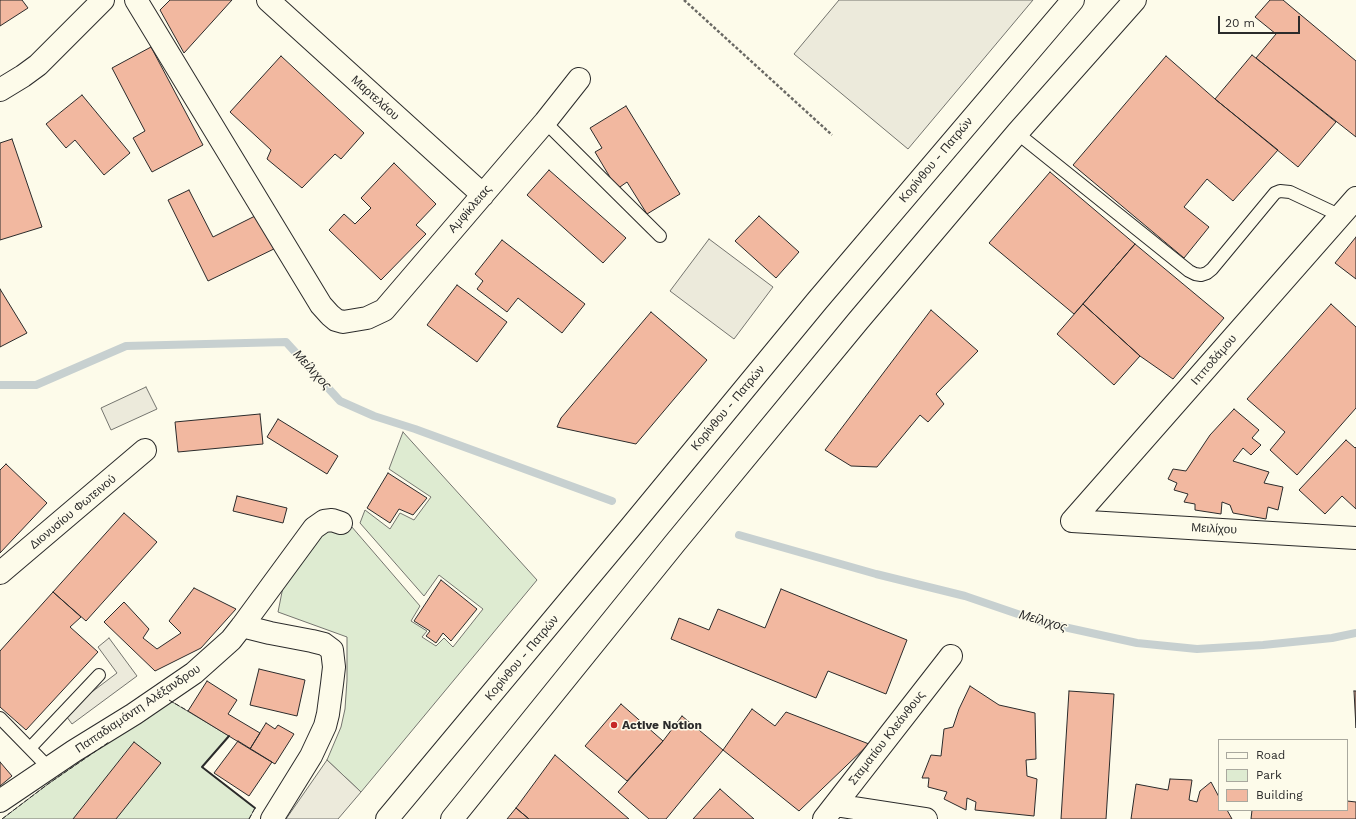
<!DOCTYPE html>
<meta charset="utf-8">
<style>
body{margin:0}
#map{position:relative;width:1356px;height:819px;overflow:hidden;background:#fdfbea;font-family:"Work Sans",sans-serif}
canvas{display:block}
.legend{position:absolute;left:1218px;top:739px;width:130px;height:72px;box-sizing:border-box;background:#fdfbea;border:1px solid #a9a89e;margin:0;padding:5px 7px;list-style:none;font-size:12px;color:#2b2b2b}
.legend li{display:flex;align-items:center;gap:8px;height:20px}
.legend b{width:20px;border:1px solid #a9a89e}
.scale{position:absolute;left:1218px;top:16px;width:82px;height:18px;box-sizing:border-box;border:2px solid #2b2b2b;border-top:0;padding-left:5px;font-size:12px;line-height:14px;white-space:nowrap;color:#2b2b2b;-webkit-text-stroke:3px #fdfbea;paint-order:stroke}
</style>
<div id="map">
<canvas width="1356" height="819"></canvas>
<ul class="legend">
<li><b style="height:5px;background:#fdfbea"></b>Road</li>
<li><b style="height:11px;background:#deebd1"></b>Park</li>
<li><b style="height:11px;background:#f2b8a0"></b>Building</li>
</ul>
<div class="scale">20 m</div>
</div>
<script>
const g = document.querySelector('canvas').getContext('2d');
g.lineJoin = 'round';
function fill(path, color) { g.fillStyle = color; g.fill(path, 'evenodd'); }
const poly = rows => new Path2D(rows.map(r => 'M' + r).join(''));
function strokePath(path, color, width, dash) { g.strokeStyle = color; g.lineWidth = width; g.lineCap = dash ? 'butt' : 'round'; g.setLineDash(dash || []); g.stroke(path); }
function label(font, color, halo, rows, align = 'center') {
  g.font = font + ' "Work Sans",sans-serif'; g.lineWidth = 3; g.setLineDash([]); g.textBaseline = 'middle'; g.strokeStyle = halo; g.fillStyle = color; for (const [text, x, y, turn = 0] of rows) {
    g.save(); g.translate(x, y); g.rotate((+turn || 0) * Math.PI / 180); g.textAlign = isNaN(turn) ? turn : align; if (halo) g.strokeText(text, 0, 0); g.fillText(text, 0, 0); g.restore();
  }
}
const green = poly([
 [403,432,537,580,361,792,327,760,341,727,345,709,347,680,347,637,278,612,283,587,309,535,345,519,420,606,411,621,427,631,422,637,436,646,444,638,453,647,483,609,439,575,424,596,360,523,365,510,390,529,400,513,414,520,431,497,389,469,403,432],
 [169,700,229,736,202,767,255,808,249,819,2,819,48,784,169,700]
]);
fill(green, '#deebd1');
strokePath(green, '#74746e', 1);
const parking = poly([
 [839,0,1033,0,908,149,794,54,839,0],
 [709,239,773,287,734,339,670,291,709,239],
 [146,387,157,409,111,430,101,408,146,387],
 [109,638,137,676,72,724,64,713,117,673,98,647,109,638],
 [327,760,361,792,338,819,286,819,327,760]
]);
fill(parking, '#eceadb');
strokePath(parking, '#74746e', 1);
strokePath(poly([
 [0,385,36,385,126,346,286,342,340,401,374,416,415,429,612,501],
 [739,535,876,574,965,596,1041,622,1137,643,1197,649,1263,645,1332,638,1356,633]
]), '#c7d0d0', 8);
const building = poly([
 [0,0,22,0,28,8,0,26,0,0],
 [170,0,232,0,184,53,160,10,170,0],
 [1270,0,1283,0,1356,61,1356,137,1256,58,1276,34,1255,17,1270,0],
 [151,47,203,145,152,172,133,138,145,131,112,68,151,47],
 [1252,55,1336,122,1298,167,1215,99,1252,55],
 [281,56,364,133,341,159,335,154,302,188,267,159,271,150,230,112,281,56],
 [1166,56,1215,99,1278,150,1233,201,1207,179,1184,207,1209,227,1184,258,1073,165,1166,56],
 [82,95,130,153,104,175,75,140,66,148,46,124,82,95],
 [626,106,680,194,647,214,627,182,617,189,595,152,602,148,590,128,626,106],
 [12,139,42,227,0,240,0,143,12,139],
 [394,163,436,204,416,225,426,234,381,280,329,230,344,214,355,224,371,208,361,198,394,163],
 [549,170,626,238,603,263,527,195,549,170],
 [1050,172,1135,244,1074,314,989,243,1050,172],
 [189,190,213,237,263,212,280,246,208,281,168,200,189,190],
 [759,216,799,252,776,278,735,241,759,216],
 [1356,237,1356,279,1335,263,1356,237],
 [502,240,585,304,562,333,518,298,507,312,477,289,483,281,475,274,502,240],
 [1135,244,1224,318,1173,379,1140,356,1083,304,1135,244],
 [457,285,507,322,477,362,427,325,457,285],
 [0,289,27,333,0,347,0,289],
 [1083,304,1140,356,1114,385,1057,334,1083,304],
 [1331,304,1356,327,1356,408,1297,475,1270,450,1285,432,1247,399,1331,304],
 [931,310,978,351,936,394,944,404,928,422,920,415,877,467,851,466,825,450,931,310],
 [651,312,707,360,636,444,557,427,561,418,651,312],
 [1234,409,1259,430,1252,438,1261,445,1251,455,1243,448,1233,461,1269,472,1264,483,1283,487,1278,510,1268,507,1266,519,1233,513,1230,505,1222,502,1221,514,1195,510,1195,504,1184,502,1188,494,1174,490,1177,483,1168,479,1173,469,1186,471,1210,435,1234,409],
 [260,414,263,444,178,452,175,422,260,414],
 [278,419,338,456,327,474,267,437,278,419],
 [1346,440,1355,448,1356,447,1356,509,1342,496,1325,514,1299,490,1346,440],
 [6,464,47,503,0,553,0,470,6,464],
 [388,473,427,498,413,515,399,509,390,523,367,508,388,473],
 [237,496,287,508,283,523,233,511,237,496],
 [124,513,157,542,86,621,53,592,124,513],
 [441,580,477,609,451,641,443,633,436,643,426,636,430,631,414,621,441,580],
 [194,588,236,609,201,648,155,671,104,622,124,602,149,629,143,638,157,649,181,633,169,621,194,588],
 [781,589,907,640,886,694,828,671,816,698,671,639,679,618,709,630,718,609,765,628,781,589],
 [53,592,81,617,70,627,98,652,26,730,0,707,0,651,53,592],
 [259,669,305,680,297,716,250,705,259,669],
 [207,681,237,700,228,714,260,733,250,749,188,711,207,681],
 [970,686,999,705,1035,713,1036,759,1026,760,1027,776,1037,779,1034,816,975,810,976,802,967,798,966,810,944,799,947,792,928,787,929,778,922,778,931,755,941,756,944,729,953,727,959,709,970,686],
 [1069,691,1114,694,1106,819,1061,819,1069,691],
 [1354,691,1356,691,1356,728,1354,691],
 [621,704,663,741,627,781,585,746,621,704],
 [752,709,775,726,786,712,869,744,799,811,723,750,752,709],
 [682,716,723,750,666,819,649,819,618,792,663,741,682,716],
 [266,723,275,729,278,725,294,734,275,764,250,749,266,723],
 [238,741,272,762,249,796,214,773,238,741],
 [134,742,161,763,116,819,73,819,134,742],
 [555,755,629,819,529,819,516,808,555,755],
 [0,762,12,776,0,786,0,762],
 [1170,779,1192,780,1189,800,1197,802,1200,791,1211,782,1219,797,1219,810,1227,810,1232,819,1131,819,1136,784,1168,790,1170,779],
 [720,789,754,819,693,819,720,789],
 [1347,801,1356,802,1356,819,1251,819,1252,810,1347,810,1347,801],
 [516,808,529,819,507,819,516,808]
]);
fill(building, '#f2b8a0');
strokePath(building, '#2b2b2b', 1);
const lane = poly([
 [545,122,660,236],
 [1017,133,1189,271,1195,274,1201,275,1207,273,1212,269,1275,193,1280,191,1290,192,1341,216],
 [0,718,49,768],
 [30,748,99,675]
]);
const street = poly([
 [136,0,321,305,330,315,336,320,343,322,367,318,384,310,545,122,579,79],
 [268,0,483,195],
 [1072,521,1356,198],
 [1072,521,1356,538],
 [0,573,145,450],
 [242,626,270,633,312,641,324,644,332,650,334,667,332,684,328,714,325,726,311,756,272,819],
 [0,801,74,751,134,714,194,673,231,640,242,626,314,528,324,521,332,520,341,523],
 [835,805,926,819],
 [824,819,951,656]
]);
const primary = poly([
 [0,90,23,76,38,65,103,0]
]);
const highway = poly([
 [387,819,629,529,817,301,1073,0],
 [452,819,675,543,858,321,1017,133,1135,0]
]);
strokePath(lane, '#2b2b2b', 14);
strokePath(street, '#2b2b2b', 24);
strokePath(primary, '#2b2b2b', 24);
strokePath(highway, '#2b2b2b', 24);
strokePath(poly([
 [684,0,832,135]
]), '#6a6964', 2.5, [3, 2]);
strokePath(lane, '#fdfbea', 12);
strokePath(street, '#fdfbea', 22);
strokePath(primary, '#fdfbea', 22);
strokePath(highway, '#fdfbea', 22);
strokePath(poly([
 [169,700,188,711],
 [2,819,48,784,109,742],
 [249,819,255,808]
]), '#2b2b2b', 1, [5, 2]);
strokePath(poly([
 [229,736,202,767,255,808]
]), '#2b2b2b', 2);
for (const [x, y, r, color] of [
 [614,725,4,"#c62828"]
]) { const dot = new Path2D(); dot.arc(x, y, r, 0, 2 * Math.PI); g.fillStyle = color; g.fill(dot); strokePath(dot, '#fdfbea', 1.5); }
label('12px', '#2b2b2b', '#fdfbea', [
 ["Μαρτελάου",375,98,42],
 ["Κορίνθου - Πατρών",936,160,-50],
 ["Αμφίκλειας",470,209,-49],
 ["Ιπποδάμου",1214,360,-49],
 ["Κορίνθου - Πατρών",728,408,-50],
 ["Διονυσίου Φωτεινού",73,512,-40],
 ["Μειλίχου",1214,529,3],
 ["Κορίνθου - Πατρών",522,658,-50],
 ["Παπαδιαμάντη Αλέξανδρου",138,709,-34],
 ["Σταματίου Κλεάνθους",887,738,-52]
]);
label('bold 12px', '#2b2b2b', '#fdfbea', [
 ["Active Notion",622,725]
], 'left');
label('italic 13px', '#2b2b2b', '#fdfbea', [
 ["Μείλιχος",312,370,47],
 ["Μείλιχος",1043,621,16]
]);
</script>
